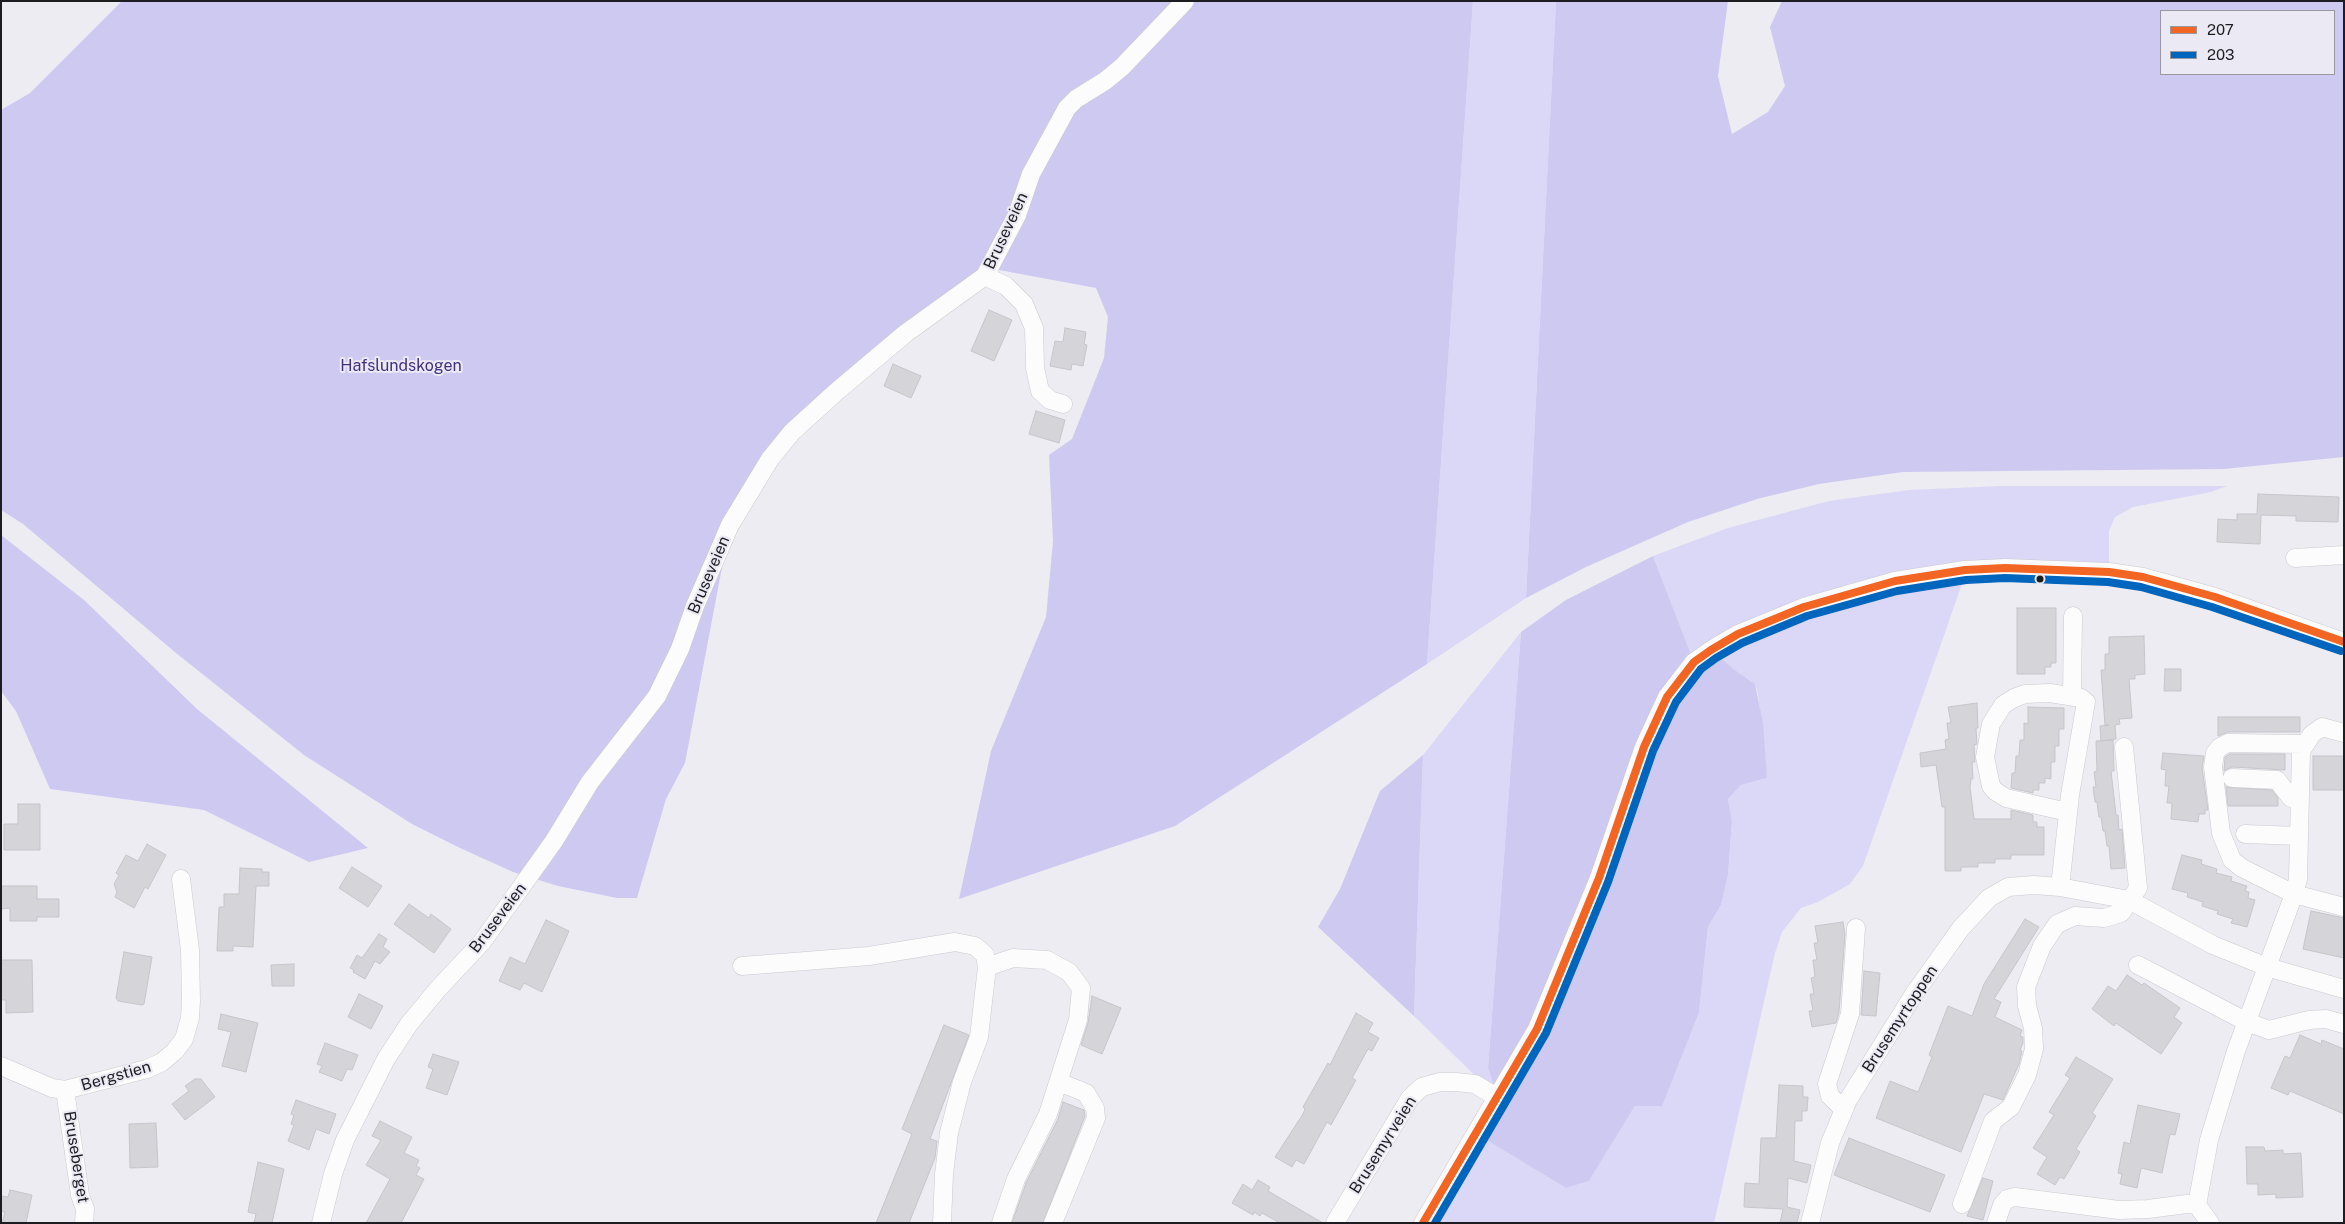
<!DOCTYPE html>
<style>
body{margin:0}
#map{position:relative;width:2345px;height:1224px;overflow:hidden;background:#edecf2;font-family:"Public Sans",sans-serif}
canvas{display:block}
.frame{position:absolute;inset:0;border:2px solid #1d1d21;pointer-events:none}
.legend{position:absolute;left:2160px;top:10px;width:175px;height:65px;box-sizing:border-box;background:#ebeaf4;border:1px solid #9998a0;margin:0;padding:6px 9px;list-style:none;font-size:15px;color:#1d1d21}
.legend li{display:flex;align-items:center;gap:10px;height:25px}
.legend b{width:25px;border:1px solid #9998a0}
</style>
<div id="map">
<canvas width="2345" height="1224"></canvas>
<div class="frame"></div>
<ul class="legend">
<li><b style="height:6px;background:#f26522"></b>207</li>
<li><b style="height:6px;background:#0065bd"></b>203</li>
</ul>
</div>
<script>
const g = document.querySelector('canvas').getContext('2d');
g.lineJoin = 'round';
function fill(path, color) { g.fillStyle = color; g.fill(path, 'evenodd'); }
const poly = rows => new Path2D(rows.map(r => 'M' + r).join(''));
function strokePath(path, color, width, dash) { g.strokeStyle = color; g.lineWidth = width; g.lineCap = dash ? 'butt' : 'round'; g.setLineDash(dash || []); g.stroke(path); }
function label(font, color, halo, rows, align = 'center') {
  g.font = font + ' "Public Sans",sans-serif'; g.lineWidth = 4; g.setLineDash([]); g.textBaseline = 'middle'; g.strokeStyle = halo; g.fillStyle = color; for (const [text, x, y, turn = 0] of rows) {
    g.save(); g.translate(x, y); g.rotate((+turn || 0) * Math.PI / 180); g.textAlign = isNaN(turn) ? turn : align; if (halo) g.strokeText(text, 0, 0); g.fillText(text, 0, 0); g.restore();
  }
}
fill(poly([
 [1473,1,1556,1,1526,598,1427,664],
 [2001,486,2227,486,2211,492,2133,507,2115,517,2109,531,2109,572,1965,570,1962,584,1863,866,1850,884,1818,902,1801,908,1782,932,1775,953,1714,1223,1437,1223,1488,1141,1566,1188,1589,1181,1635,1106,1699,1012,1708,927,1721,905,1728,875,1732,821,1728,799,1741,785,1767,778,1758,694,1755,684,1735,670,1711,650,1694,662,1653,556,1728,528,1829,501,1909,490],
 [1521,632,1488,1068,1498,1098,1414,1016,1423,755]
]), '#dbd7f6');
fill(poly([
 [122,1,1473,1,1427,664,1175,826,959,899,991,751,1046,617,1053,541,1049,455,1072,439,1104,358,1108,317,1096,288,999,270,985,276,792,432,730,525,685,763,666,799,637,898,617,898,558,886,513,872,460,848,412,824,304,755,176,653,23,524,1,510,1,110,30,93],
 [1556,1,1728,1,1718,76,1732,134,1768,112,1785,86,1770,27,1782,1,2344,1,2344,457,2224,469,1903,472,1819,484,1757,499,1688,522,1586,567,1526,598],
 [2161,11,2334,11,2334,74,2161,74],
 [1,535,84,600,197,709,368,848,309,862,204,810,50,789,16,711,1,691],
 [1653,556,1694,662,1711,650,1735,670,1755,684,1763,723,1767,778,1741,785,1728,799,1732,821,1728,875,1721,905,1708,927,1699,1012,1662,1106,1635,1106,1589,1181,1566,1188,1488,1141,1498,1098,1488,1068,1521,632,1566,600],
 [1423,755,1414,1016,1318,927,1340,889,1380,791]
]), '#cec9f1');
const building = poly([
 [989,310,1012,320,994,361,971,351,989,310],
 [1065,328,1086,332,1084,344,1087,345,1083,366,1072,364,1071,370,1050,366,1055,341,1063,342,1065,328],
 [893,364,921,376,911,398,884,386,893,364],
 [1036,411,1065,420,1059,443,1029,434,1036,411],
 [2258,494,2339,497,2338,522,2296,521,2296,516,2261,515,2260,544,2217,542,2218,519,2237,520,2237,514,2257,514,2258,494],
 [2017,608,2056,608,2056,663,2051,663,2051,667,2045,667,2045,674,2017,674,2017,608],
 [2144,636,2145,674,2135,675,2135,679,2129,679,2132,718,2119,719,2120,724,2115,725,2116,739,2101,741,2100,726,2109,725,2105,725,2101,670,2105,670,2105,654,2109,654,2109,637,2144,636],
 [2165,669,2181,669,2181,691,2164,691,2165,669],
 [1977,703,1978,728,1976,728,1977,744,1974,745,1975,762,1972,762,1973,779,1971,779,1970,787,1974,819,2011,819,2011,810,2033,815,2033,822,2037,822,2037,827,2044,827,2044,855,2011,855,2011,859,1995,859,1995,863,1978,863,1978,867,1961,867,1961,871,1945,871,1945,807,1942,807,1936,765,1921,767,1920,753,1946,749,1945,740,1949,739,1947,723,1951,723,1948,707,1977,703],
 [2028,707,2064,708,2064,729,2059,729,2059,746,2055,746,2055,762,2051,762,2051,779,2045,778,2045,783,2039,783,2039,790,2033,790,2033,793,2011,788,2012,773,2015,773,2016,756,2019,756,2020,740,2024,740,2024,723,2028,724,2028,707],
 [2218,717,2300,717,2300,732,2228,732,2218,736,2218,717],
 [2113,740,2114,771,2111,771,2116,815,2118,815,2119,830,2122,829,2125,868,2111,869,2109,846,2107,846,2105,831,2103,831,2101,817,2099,817,2097,802,2095,802,2093,787,2096,787,2094,772,2097,771,2096,741,2113,740],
 [2163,753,2204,756,2202,768,2208,810,2205,810,2205,814,2199,814,2198,822,2171,819,2172,803,2167,803,2169,786,2165,786,2166,770,2161,769,2163,753],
 [2230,754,2285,754,2285,770,2232,767,2224,771,2225,757,2230,754],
 [2313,756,2344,756,2344,790,2313,790,2313,756],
 [2226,787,2272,790,2278,798,2278,806,2228,806,2226,787],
 [18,804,40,804,40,850,4,850,4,824,18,824,18,804],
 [147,844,166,855,148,889,145,887,134,908,115,897,117,892,114,884,119,875,116,873,126,855,138,861,147,844],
 [2182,855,2202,860,2201,864,2217,869,2216,873,2232,877,2231,881,2247,886,2245,891,2249,892,2248,898,2255,900,2247,927,2231,923,2233,919,2217,914,2218,911,2202,906,2203,902,2187,897,2188,893,2172,889,2182,855],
 [352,867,382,886,368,907,339,888,352,867],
 [240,868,262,869,262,872,269,872,269,886,256,886,253,947,233,946,233,951,217,951,219,907,224,907,224,894,239,894,240,868],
 [1,886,37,886,37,899,59,899,59,917,37,917,37,921,10,921,10,908,1,909,1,886],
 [409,904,429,918,431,914,451,929,434,953,394,924,409,904],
 [2311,911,2344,918,2344,958,2303,949,2311,911],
 [2025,919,2039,927,1994,999,2001,1002,1995,1017,2022,1030,2020,1036,2023,1037,2023,1043,2020,1050,2022,1051,2019,1064,2003,1100,1984,1094,1961,1152,1876,1118,1890,1081,1918,1092,1932,1057,1929,1055,1948,1006,1972,1016,1984,984,2025,919],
 [546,920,569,931,542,992,524,983,520,990,499,981,510,957,525,964,546,920],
 [1843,922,1845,934,1839,1012,1836,1023,1812,1027,1809,1011,1813,1011,1810,994,1814,994,1811,978,1815,977,1813,960,1817,960,1814,943,1818,943,1815,926,1843,922],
 [379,934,387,939,383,947,390,952,380,964,375,961,365,979,353,972,354,970,350,968,357,955,362,958,379,934],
 [124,952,152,957,144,1004,142,1005,118,1001,116,998,124,952],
 [1,960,32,960,33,1012,6,1013,6,1000,1,1000,1,960],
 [294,964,294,986,272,986,271,965,294,964],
 [1864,971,1880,973,1876,1016,1861,1015,1864,971],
 [2127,975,2142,985,2144,983,2180,1008,2174,1017,2182,1023,2161,1054,2116,1023,2114,1026,2092,1009,2108,986,2116,991,2127,975],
 [359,994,383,1006,371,1029,348,1017,359,994],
 [1092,996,1121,1008,1102,1054,1081,1045,1088,1023,1092,996],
 [1356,1013,1373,1023,1368,1032,1379,1038,1372,1051,1368,1049,1352,1078,1356,1080,1331,1125,1327,1122,1304,1164,1296,1160,1292,1167,1275,1157,1303,1114,1305,1109,1303,1107,1328,1063,1330,1065,1356,1013],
 [221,1014,258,1023,246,1072,222,1066,231,1032,218,1029,221,1014],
 [944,1025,969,1035,930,1139,937,1141,935,1158,909,1223,876,1223,912,1134,902,1129,944,1025],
 [2300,1035,2321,1044,2322,1040,2344,1049,2344,1114,2290,1091,2288,1095,2271,1088,2285,1056,2290,1058,2300,1035],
 [325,1043,358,1055,352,1070,347,1069,342,1081,319,1072,322,1066,317,1064,325,1043],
 [433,1054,459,1062,447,1095,426,1088,433,1069,428,1067,433,1054],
 [2076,1057,2113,1079,2092,1113,2096,1116,2076,1149,2080,1152,2064,1179,2060,1177,2055,1185,2037,1174,2047,1157,2033,1148,2054,1115,2049,1112,2070,1078,2065,1075,2076,1057],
 [195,1079,201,1079,215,1097,185,1120,172,1104,189,1091,185,1086,195,1079],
 [1779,1085,1803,1086,1803,1097,1808,1097,1807,1111,1802,1111,1802,1121,1795,1121,1794,1161,1811,1165,1807,1183,1788,1178,1787,1207,1800,1210,1797,1223,1780,1223,1783,1209,1744,1207,1745,1183,1759,1184,1761,1138,1776,1138,1779,1085],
 [296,1100,336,1114,329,1134,316,1129,309,1150,288,1141,294,1125,291,1124,294,1115,291,1114,296,1100],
 [1063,1102,1084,1110,1085,1116,1043,1223,1012,1223,1026,1183,1058,1119,1063,1102],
 [2138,1105,2180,1114,2175,1135,2170,1134,2162,1173,2141,1168,2137,1188,2120,1184,2122,1174,2118,1173,2124,1142,2130,1144,2138,1105],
 [380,1121,412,1137,404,1153,419,1160,416,1166,420,1168,416,1175,424,1179,401,1223,366,1223,390,1179,366,1165,381,1140,372,1136,380,1121],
 [156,1123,158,1167,130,1168,129,1124,156,1123],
 [1849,1138,1945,1175,1930,1212,1834,1175,1849,1138],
 [2246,1147,2264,1147,2265,1151,2283,1150,2283,1154,2301,1153,2303,1197,2276,1198,2276,1194,2258,1195,2258,1184,2247,1184,2246,1147],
 [258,1162,284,1169,272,1223,254,1223,256,1214,248,1212,258,1162],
 [1983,1178,1993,1181,1983,1220,1967,1216,1983,1178],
 [1258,1180,1270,1187,1268,1191,1323,1223,1280,1223,1262,1213,1260,1216,1254,1212,1253,1215,1232,1203,1243,1184,1252,1190,1258,1180],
 [10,1190,32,1195,26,1223,2,1223,5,1212,1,1211,1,1196,8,1197,10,1190]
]);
fill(building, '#d5d4d9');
strokePath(building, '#c6c5ca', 1);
const minor = poly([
 [985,276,1006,286,1024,304,1034,328,1035,368,1040,391,1050,400,1063,404],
 [2295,558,2344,555],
 [2072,696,2073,616],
 [2304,744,2228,743,2220,747,2215,753,2213,767,2221,833,2232,860,2242,868,2294,894,2344,907],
 [2232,778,2277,780,2291,798,2299,799],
 [2245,834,2299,836],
 [2060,887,2070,795,2086,702,2081,698,2050,693,2025,694,2014,698,2003,705,1991,724,1985,757,1991,786,1995,791,2006,798,2068,812],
 [2138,965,2247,1022,2269,1030,2309,1020,2326,1019,2344,1024],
 [742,966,869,956,955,942,975,946,985,955,987,967],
 [1,1066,52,1088,65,1090,147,1069,162,1062,175,1051,184,1039,190,1018,191,1001,190,950,181,879],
 [65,1090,80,1195,85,1209,84,1223],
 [1843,1109,1830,1096,1827,1084,1850,1014,1856,928],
 [1962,1204,1993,1121,2011,1107,2027,1075,2034,1049,2033,1028,2027,1006,2026,987,2042,946,2057,924,2075,916,2104,918,2121,913,2138,888,2124,747],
 [2197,1205,2209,1140,2236,1051,2294,894,2298,879,2301,751,2312,734,2322,727,2344,733],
 [321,1223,333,1174,345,1140,386,1059,409,1024,437,990,482,942,554,841,590,782,657,696,680,649,695,606,730,525,770,459,792,432,836,392,906,333,985,276,1017,215,1031,174,1067,108,1076,99,1105,81,1122,67,1185,1],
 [942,1223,944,1174,949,1133,962,1082,979,1037,987,967,1013,958,1047,960,1069,972,1081,988,1078,1020,1048,1114,1016,1179,1001,1223],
 [1053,1223,1096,1118,1095,1108,1086,1093,1059,1082],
 [1335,1223,1410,1098,1422,1087,1440,1082,1456,1082,1475,1084,1498,1098],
 [1423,1223,1537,1029,1599,878,1644,747,1667,697,1694,662,1711,650,1738,634,1804,607,1895,581,1965,570,2005,568,2109,572,2143,577,2215,597,2344,642],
 [1810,1223,1830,1143,1848,1100,1914,994,1961,928,1989,898,2008,887,2034,885,2060,887,2129,900,2213,945,2267,967,2344,989],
 [1996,1223,2002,1205,2007,1199,2015,1197,2119,1210,2148,1209,2187,1204,2197,1205,2210,1223]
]);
strokePath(minor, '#cac9ce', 19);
strokePath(minor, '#fcfcfd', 18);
strokePath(poly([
 [1423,1223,1537,1029,1599,878,1644,747,1667,697,1694,662,1711,650,1738,634,1804,607,1895,581,1965,570,2005,568,2109,572,2143,577,2215,597,2344,642]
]), '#f26522', 8);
strokePath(poly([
 [1435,1223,1546,1033,1608,882,1653,751,1676,702,1701,669,1716,658,1742,643,1807,616,1897,591,1966,580,2005,578,2108,582,2141,587,2212,607,2341,651]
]), '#0065bd', 8);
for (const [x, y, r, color] of [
 [2040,579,4.5,"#1d1d21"]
]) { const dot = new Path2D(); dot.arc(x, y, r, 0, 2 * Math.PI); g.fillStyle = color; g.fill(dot); strokePath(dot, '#ebeaf4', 2); }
label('16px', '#1d1d21', '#ebeaf4', [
 ["Bruseveien",1006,231,-65],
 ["Bruseveien",709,575,-67],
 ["Bruseveien",498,918,-53],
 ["Brusemyrtoppen",1900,1019,-57],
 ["Bergstien",116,1076,-16],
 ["Brusemyrveien",1383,1145,-58],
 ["Bruseberget",76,1157,81]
]);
label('16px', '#42317e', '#ebeaf4', [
 ["Hafslundskogen",401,366]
]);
</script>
